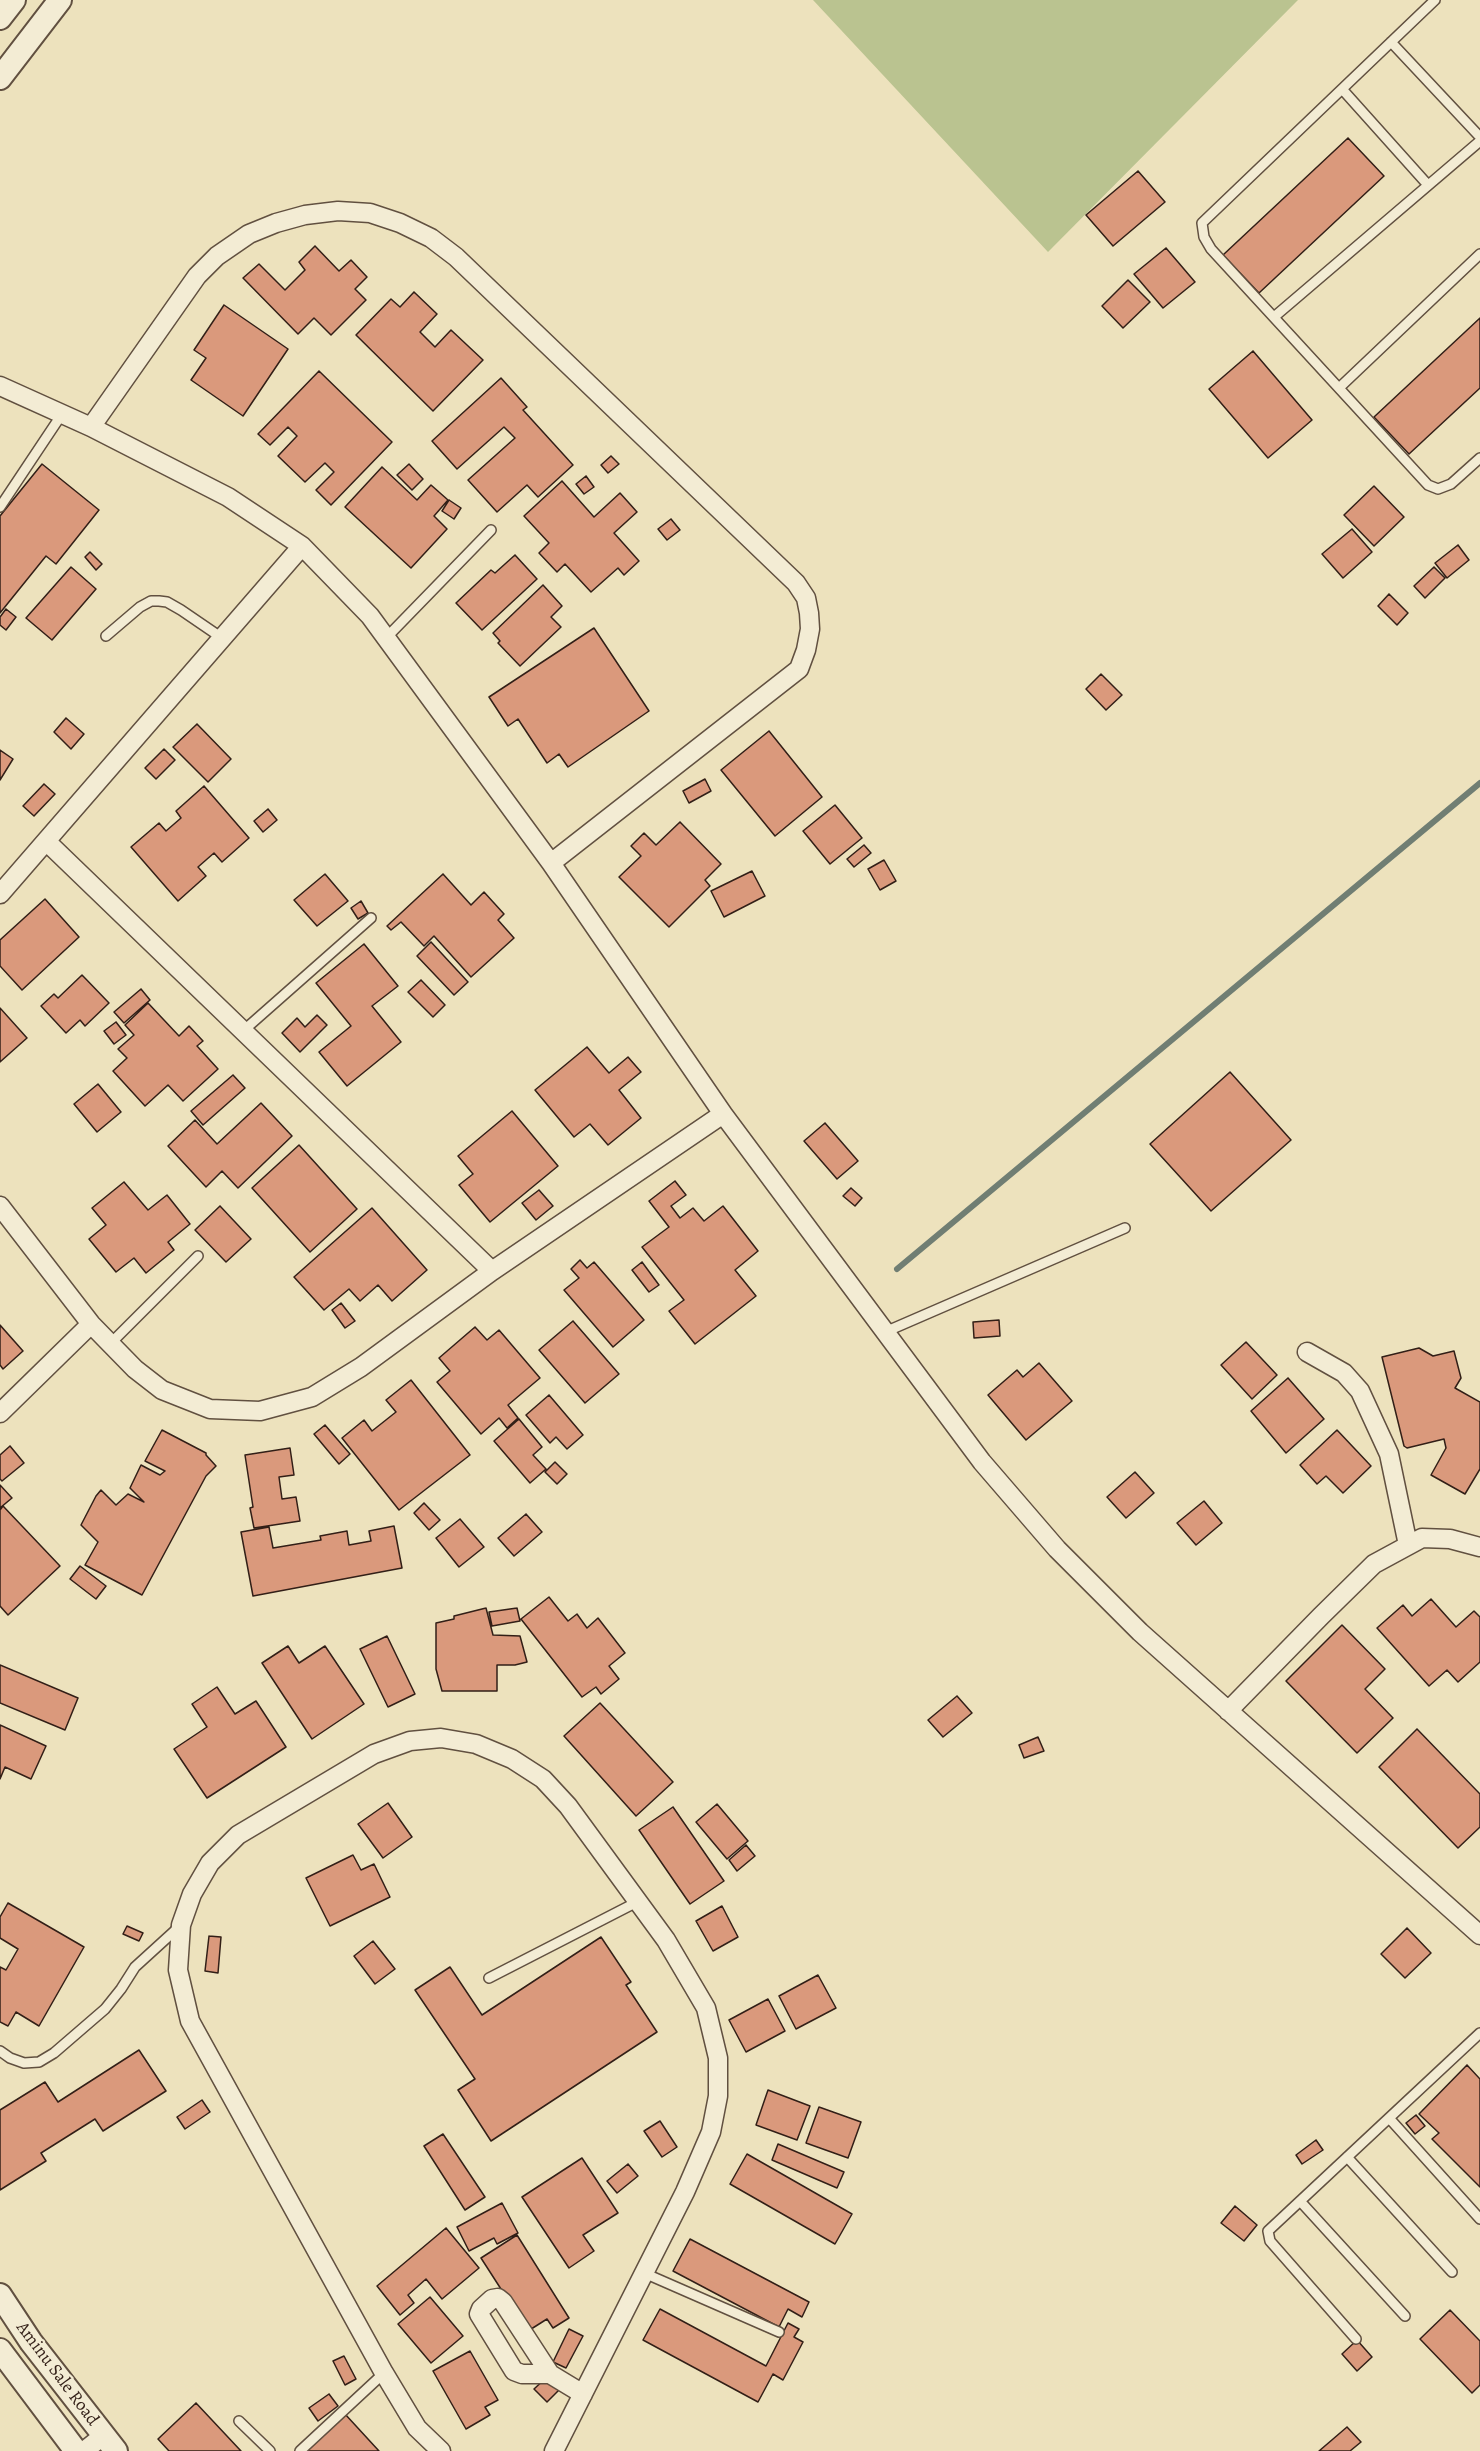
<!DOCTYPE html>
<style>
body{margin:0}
canvas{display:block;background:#ede2bd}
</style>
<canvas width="1480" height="2451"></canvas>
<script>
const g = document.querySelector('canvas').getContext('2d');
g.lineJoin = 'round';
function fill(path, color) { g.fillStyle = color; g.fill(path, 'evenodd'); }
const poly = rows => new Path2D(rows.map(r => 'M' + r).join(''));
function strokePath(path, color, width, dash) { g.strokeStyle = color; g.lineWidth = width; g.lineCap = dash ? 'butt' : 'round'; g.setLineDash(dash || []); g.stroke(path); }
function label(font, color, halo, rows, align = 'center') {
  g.font = font + ' Alegreya,serif'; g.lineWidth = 4.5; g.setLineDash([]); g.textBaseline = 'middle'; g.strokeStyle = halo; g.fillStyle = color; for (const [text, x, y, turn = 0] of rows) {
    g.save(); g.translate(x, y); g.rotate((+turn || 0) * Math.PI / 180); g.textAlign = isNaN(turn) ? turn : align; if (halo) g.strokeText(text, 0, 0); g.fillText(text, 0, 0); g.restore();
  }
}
fill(poly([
 [813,0,1298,0,1048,252]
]), '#bac390');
strokePath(poly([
 [897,1269,1480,783]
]), '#707e73', 6);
const building = poly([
 [1348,138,1384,176,1259,293,1223,255,1348,138],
 [1138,171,1165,202,1113,246,1086,215,1138,171],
 [315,246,339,271,351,260,367,277,355,289,366,300,331,335,314,318,298,334,243,278,259,264,285,290,305,270,299,262,315,246],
 [1166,248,1195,282,1163,308,1134,274,1166,248],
 [1128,280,1150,302,1123,328,1102,306,1128,280],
 [414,292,437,314,420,332,435,347,451,330,483,360,433,411,356,335,391,299,400,307,414,292],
 [224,305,288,349,243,416,191,380,206,358,194,350,224,305],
 [1480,318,1480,388,1409,454,1374,417,1480,318],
 [1253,351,1312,420,1268,458,1209,389,1253,351],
 [319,371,392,442,331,505,316,490,334,472,325,463,305,482,278,456,297,436,288,427,270,445,258,434,319,371],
 [501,378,527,407,523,410,573,465,538,497,527,485,497,512,468,480,515,438,504,427,457,469,432,441,501,378],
 [611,456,619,464,608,473,601,465,611,456],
 [42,464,99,510,56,564,46,556,0,613,0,516,42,464],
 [409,464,423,479,412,490,397,475,409,464],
 [382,467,417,500,431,485,448,500,434,516,447,529,411,568,345,507,382,467],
 [586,476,594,487,584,494,576,484,586,476],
 [562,481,594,517,620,493,637,512,614,533,639,561,624,575,618,568,591,592,565,564,557,572,539,553,549,543,524,516,562,481],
 [1374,486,1404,517,1374,546,1344,515,1374,486],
 [449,500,461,508,454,519,442,511,449,500],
 [671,519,680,530,667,540,658,529,671,519],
 [1352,529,1372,552,1343,578,1322,554,1352,529],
 [1458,545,1469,560,1447,578,1435,563,1458,545],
 [90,552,102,564,96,570,85,557,90,552],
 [515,555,537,579,482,630,456,603,491,570,495,573,515,555],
 [71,567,96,589,52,640,26,618,71,567],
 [1434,567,1445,578,1425,598,1414,586,1434,567],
 [543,585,562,606,551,617,561,627,520,666,498,643,500,641,493,633,543,585],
 [1389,594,1408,613,1397,625,1378,606,1389,594],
 [6,609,16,617,6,630,0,625,0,617,6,609],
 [594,628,649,711,568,767,559,754,547,763,518,719,508,726,489,697,594,628],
 [1101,674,1122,695,1106,710,1086,689,1101,674],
 [66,718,84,734,71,749,54,732,66,718],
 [197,724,231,759,208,782,173,747,197,724],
 [769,731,822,797,775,836,721,770,769,731],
 [164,749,175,760,156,779,145,768,164,749],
 [0,750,13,759,0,780,0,750],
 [705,779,711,791,689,803,683,791,705,779],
 [44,784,55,794,34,816,23,806,44,784],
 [204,786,249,838,222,862,214,853,198,867,206,876,178,901,131,847,159,823,166,831,181,818,176,811,204,786],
 [835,805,862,838,830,864,803,831,835,805],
 [268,809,277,820,263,832,254,821,268,809],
 [680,822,721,864,705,880,710,886,669,927,619,877,641,856,631,846,644,833,656,845,680,822],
 [864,845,871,853,854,867,847,859,864,845],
 [884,860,896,881,880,890,868,869,884,860],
 [752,871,765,896,724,917,711,891,752,871],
 [325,874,348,901,317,926,294,900,325,874],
 [443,874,471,905,484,892,504,914,498,920,514,938,471,977,434,936,424,946,401,922,391,930,387,926,443,874],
 [45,899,79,937,22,990,0,966,0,940,45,899],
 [361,901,368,913,358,919,351,908,361,901],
 [431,942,468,982,454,995,417,956,431,942],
 [364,944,398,986,372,1006,401,1042,347,1086,319,1052,351,1026,316,983,364,944],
 [82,975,109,1003,85,1026,80,1020,66,1033,41,1006,54,994,58,998,82,975],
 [421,980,445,1005,433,1017,408,992,421,980],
 [141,989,150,1000,124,1023,114,1012,141,989],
 [148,1003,179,1036,189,1026,203,1041,197,1046,218,1069,183,1101,168,1085,145,1106,113,1071,127,1058,118,1049,134,1035,125,1025,148,1003],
 [0,1008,27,1038,0,1062,0,1008],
 [317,1015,327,1025,300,1052,282,1033,297,1018,305,1027,317,1015],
 [116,1022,126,1035,114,1044,104,1031,116,1022],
 [587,1047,609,1073,628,1057,641,1072,619,1090,641,1118,608,1145,590,1124,574,1137,535,1090,587,1047],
 [1230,1072,1291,1140,1211,1211,1150,1144,1230,1072],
 [233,1075,245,1088,203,1125,191,1111,233,1075],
 [98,1084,121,1112,97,1132,74,1104,98,1084],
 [261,1103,292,1136,238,1188,222,1171,206,1187,168,1146,195,1120,217,1144,261,1103],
 [512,1111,558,1166,490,1222,459,1185,473,1174,458,1156,512,1111],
 [825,1123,858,1161,837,1179,804,1141,825,1123],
 [299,1145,357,1209,310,1252,252,1188,299,1145],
 [675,1181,686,1195,671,1206,680,1218,693,1208,704,1221,723,1206,758,1251,735,1270,756,1296,695,1344,669,1311,684,1300,642,1247,669,1227,649,1201,675,1181],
 [124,1182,148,1210,167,1195,190,1224,168,1242,174,1250,146,1273,134,1258,116,1272,89,1239,106,1225,92,1208,124,1182],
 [851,1188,862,1198,855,1206,843,1196,851,1188],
 [539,1190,553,1206,536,1220,522,1203,539,1190],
 [220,1206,251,1239,226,1262,195,1230,220,1206],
 [372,1208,427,1270,392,1301,378,1285,360,1301,349,1289,324,1310,294,1277,372,1208],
 [580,1260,587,1268,594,1262,644,1320,613,1347,564,1290,579,1278,571,1269,580,1260],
 [642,1262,659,1285,649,1292,632,1270,642,1262],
 [341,1303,355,1321,345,1328,332,1310,341,1303],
 [999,1320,1000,1336,974,1338,973,1322,999,1320],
 [573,1321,619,1374,585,1403,539,1350,573,1321],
 [0,1325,23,1351,3,1369,0,1365,0,1325],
 [475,1327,487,1340,499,1330,540,1378,508,1405,518,1418,507,1428,499,1418,481,1434,437,1382,450,1371,439,1358,475,1327],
 [1246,1342,1277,1375,1252,1399,1221,1365,1246,1342],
 [1419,1348,1433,1356,1454,1351,1461,1378,1455,1388,1480,1402,1480,1469,1465,1494,1431,1475,1446,1448,1444,1439,1407,1448,1404,1446,1382,1357,1419,1348],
 [1039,1363,1072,1401,1026,1440,988,1395,1017,1370,1023,1377,1039,1363],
 [1288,1378,1324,1419,1286,1453,1251,1411,1288,1378],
 [411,1380,470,1455,399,1510,342,1438,364,1420,372,1431,396,1412,386,1400,411,1380],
 [549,1395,583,1435,567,1449,556,1437,550,1443,526,1415,549,1395],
 [519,1419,542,1447,533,1455,546,1469,530,1483,494,1441,519,1419],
 [325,1425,350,1454,339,1464,314,1434,325,1425],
 [162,1430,206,1453,206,1455,216,1466,206,1476,142,1595,85,1565,98,1542,81,1525,96,1496,101,1490,116,1505,128,1494,144,1502,130,1488,141,1465,160,1475,165,1471,145,1461,162,1430],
 [1337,1430,1371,1466,1343,1493,1326,1476,1317,1484,1300,1465,1337,1430],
 [10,1446,24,1463,2,1481,0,1479,0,1455,10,1446],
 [290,1448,294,1475,279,1477,282,1499,296,1497,300,1521,254,1528,250,1508,253,1507,245,1455,290,1448],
 [555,1462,567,1474,557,1484,545,1472,555,1462],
 [1135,1472,1154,1493,1126,1518,1107,1497,1135,1472],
 [0,1485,12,1498,0,1508,0,1485],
 [1204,1501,1222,1523,1196,1545,1177,1523,1204,1501],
 [424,1503,440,1520,429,1530,414,1513,424,1503],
 [3,1506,60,1566,8,1615,0,1606,0,1510,3,1506],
 [526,1514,542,1532,514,1556,498,1538,526,1514],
 [460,1519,484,1547,459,1567,436,1538,460,1519],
 [394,1526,402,1568,253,1596,241,1532,269,1527,273,1548,321,1540,320,1536,347,1531,349,1545,371,1541,369,1531,394,1526],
 [80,1566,106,1586,96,1599,70,1579,80,1566],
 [549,1597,568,1621,577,1614,587,1628,598,1618,625,1653,609,1666,619,1679,601,1694,596,1687,582,1697,521,1619,549,1597],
 [1431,1599,1456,1627,1474,1611,1480,1617,1480,1662,1458,1682,1447,1670,1429,1686,1377,1628,1403,1605,1412,1616,1431,1599],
 [486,1608,493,1635,520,1636,527,1662,515,1665,497,1665,497,1691,442,1691,436,1669,436,1623,454,1619,454,1616,486,1608],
 [517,1608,520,1621,492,1626,489,1612,517,1608],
 [1342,1625,1385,1669,1365,1689,1393,1718,1357,1753,1286,1681,1342,1625],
 [387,1636,415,1694,388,1707,360,1649,387,1636],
 [288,1646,299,1663,325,1646,364,1704,312,1739,262,1663,288,1646],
 [0,1665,78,1698,65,1730,0,1703,0,1665],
 [217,1687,235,1714,256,1701,286,1747,207,1798,174,1749,207,1727,192,1704,217,1687],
 [957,1696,972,1713,943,1737,928,1720,957,1696],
 [600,1703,673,1782,636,1816,564,1736,600,1703],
 [0,1725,46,1746,31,1779,5,1767,0,1779,0,1725],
 [1417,1729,1480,1794,1480,1827,1458,1848,1379,1767,1417,1729],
 [1038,1737,1044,1751,1024,1758,1019,1745,1038,1737],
 [388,1803,412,1837,383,1858,358,1824,388,1803],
 [717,1804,748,1841,727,1859,696,1822,717,1804],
 [673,1807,724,1881,690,1904,639,1830,673,1807],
 [746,1845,755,1856,737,1871,729,1860,746,1845],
 [353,1855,361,1870,374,1864,390,1897,330,1926,306,1878,353,1855],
 [8,1903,84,1947,39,2026,16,2012,8,2026,0,2022,0,1967,6,1970,18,1949,0,1938,0,1917,8,1903],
 [722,1906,738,1937,713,1951,696,1921,722,1906],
 [127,1926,143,1933,139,1941,123,1934,127,1926],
 [1407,1928,1431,1953,1405,1978,1381,1954,1407,1928],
 [209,1936,221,1937,218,1973,205,1971,209,1936],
 [601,1937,631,1982,626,1985,657,2032,491,2141,458,2090,475,2079,415,1990,450,1967,482,2015,601,1937],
 [373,1941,395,1969,375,1984,354,1956,373,1941],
 [818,1975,836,2008,796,2029,779,1996,818,1975],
 [768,1999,785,2031,746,2052,729,2020,768,1999],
 [139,2050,166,2091,103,2131,95,2119,41,2153,46,2161,0,2190,0,2110,45,2082,58,2102,139,2050],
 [1467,2065,1480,2079,1480,2187,1432,2139,1439,2133,1419,2114,1467,2065],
 [768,2090,810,2106,797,2140,756,2125,768,2090],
 [202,2100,210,2112,185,2129,177,2117,202,2100],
 [819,2107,861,2122,848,2158,806,2143,819,2107],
 [1416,2115,1425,2126,1415,2134,1406,2123,1416,2115],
 [660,2121,677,2147,662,2157,644,2131,660,2121],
 [443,2134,485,2197,465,2210,424,2146,443,2134],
 [1316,2140,1323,2150,1302,2164,1296,2155,1316,2140],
 [778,2144,844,2172,837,2188,772,2160,778,2144],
 [747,2154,852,2214,835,2244,730,2184,747,2154],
 [582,2158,618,2213,583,2235,594,2251,569,2268,522,2197,582,2158],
 [628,2164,638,2176,617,2193,607,2181,628,2164],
 [502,2203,518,2233,497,2244,494,2238,469,2251,457,2227,502,2203],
 [1235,2206,1257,2225,1244,2241,1221,2223,1235,2206],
 [446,2228,479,2268,442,2299,426,2279,408,2295,414,2303,400,2315,377,2286,446,2228],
 [517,2235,569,2318,553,2328,547,2319,528,2331,481,2258,517,2235],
 [690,2239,809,2302,802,2317,788,2309,779,2327,673,2271,690,2239],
 [430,2297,463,2336,431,2363,398,2324,430,2297],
 [660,2309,766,2366,788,2323,799,2329,794,2337,803,2342,783,2380,773,2374,758,2402,643,2340,660,2309],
 [1450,2310,1480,2341,1480,2385,1472,2393,1420,2339,1450,2310],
 [569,2329,583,2336,566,2368,553,2362,569,2329],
 [1357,2340,1372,2357,1357,2371,1342,2354,1357,2340],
 [470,2351,498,2400,485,2407,490,2415,466,2429,433,2371,470,2351],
 [344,2356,356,2379,345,2385,333,2361,344,2356],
 [547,2377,559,2390,547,2402,534,2389,547,2377],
 [329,2394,338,2406,318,2421,309,2408,329,2394],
 [196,2403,241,2451,169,2451,158,2439,196,2403],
 [345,2414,379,2451,305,2451,345,2414],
 [1347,2427,1361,2442,1350,2451,1319,2451,1347,2427]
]);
fill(building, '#da997c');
strokePath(building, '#321f17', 1.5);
const service = poly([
 [1435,0,1202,223,1204,237,1211,249,1428,485,1438,489,1451,484,1480,458],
 [1391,42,1480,137],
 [1342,89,1428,185],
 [1274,317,1480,141],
 [1339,388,1480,254],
 [0,507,62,414],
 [106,636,140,607,151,601,159,601,167,602,181,610,222,638],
 [386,638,491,530],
 [243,1031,371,918],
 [885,1332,1125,1228],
 [110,1344,198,1256],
 [489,1978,639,1901],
 [0,2051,10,2058,24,2063,39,2062,54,2053,105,2009,121,1989,135,1967,180,1926],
 [1389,2118,1480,2219],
 [1347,2157,1452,2272],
 [1300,2201,1405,2316],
 [644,2273,779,2332],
 [1356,2339,1270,2241,1268,2231,1480,2033],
 [239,2421,270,2451],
 [300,2451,384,2373]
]);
const minor = poly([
 [0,386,91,427,228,497,302,546,370,616,551,863,723,1114,982,1462,1057,1549,1140,1632,1480,1935],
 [91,427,197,276,217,256,249,234,276,223,305,215,338,211,370,213,400,223,431,238,456,257,796,583,806,598,809,613,810,629,806,650,799,669,551,863],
 [46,841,492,1271],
 [0,894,302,546],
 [0,1206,91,1324,135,1369,162,1390,210,1409,260,1411,312,1397,361,1367,492,1271,723,1114],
 [1307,1352,1344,1373,1360,1391,1389,1454,1408,1545],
 [0,1413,91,1324],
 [1228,1711,1321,1616,1374,1564,1422,1538,1450,1539,1480,1547],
 [550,2374,522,2374,514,2371,479,2314,481,2309,492,2299,498,2298,503,2302,550,2374,583,2394],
 [84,2451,103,2436],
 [441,2451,417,2428,384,2373,190,2021,178,1970,181,1925,192,1894,210,1863,238,1835,374,1754,410,1741,441,1738,476,1744,512,1759,543,1779,568,1806,666,1940,706,2008,718,2058,718,2096,711,2132,685,2192,554,2451]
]);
const tertiary = poly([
 [0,18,14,0],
 [0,78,60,0],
 [0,2295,31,2342,116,2451],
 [0,2350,76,2451]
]);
strokePath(service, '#615040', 12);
strokePath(minor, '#615040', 21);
strokePath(tertiary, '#615040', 26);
strokePath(service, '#f3ecd4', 9);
strokePath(minor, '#f3ecd4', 18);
strokePath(tertiary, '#f3ecd4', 22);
label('18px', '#321f17', '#f3ecd4', [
 ["Aminu Sale Road",57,2374,53]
]);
</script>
